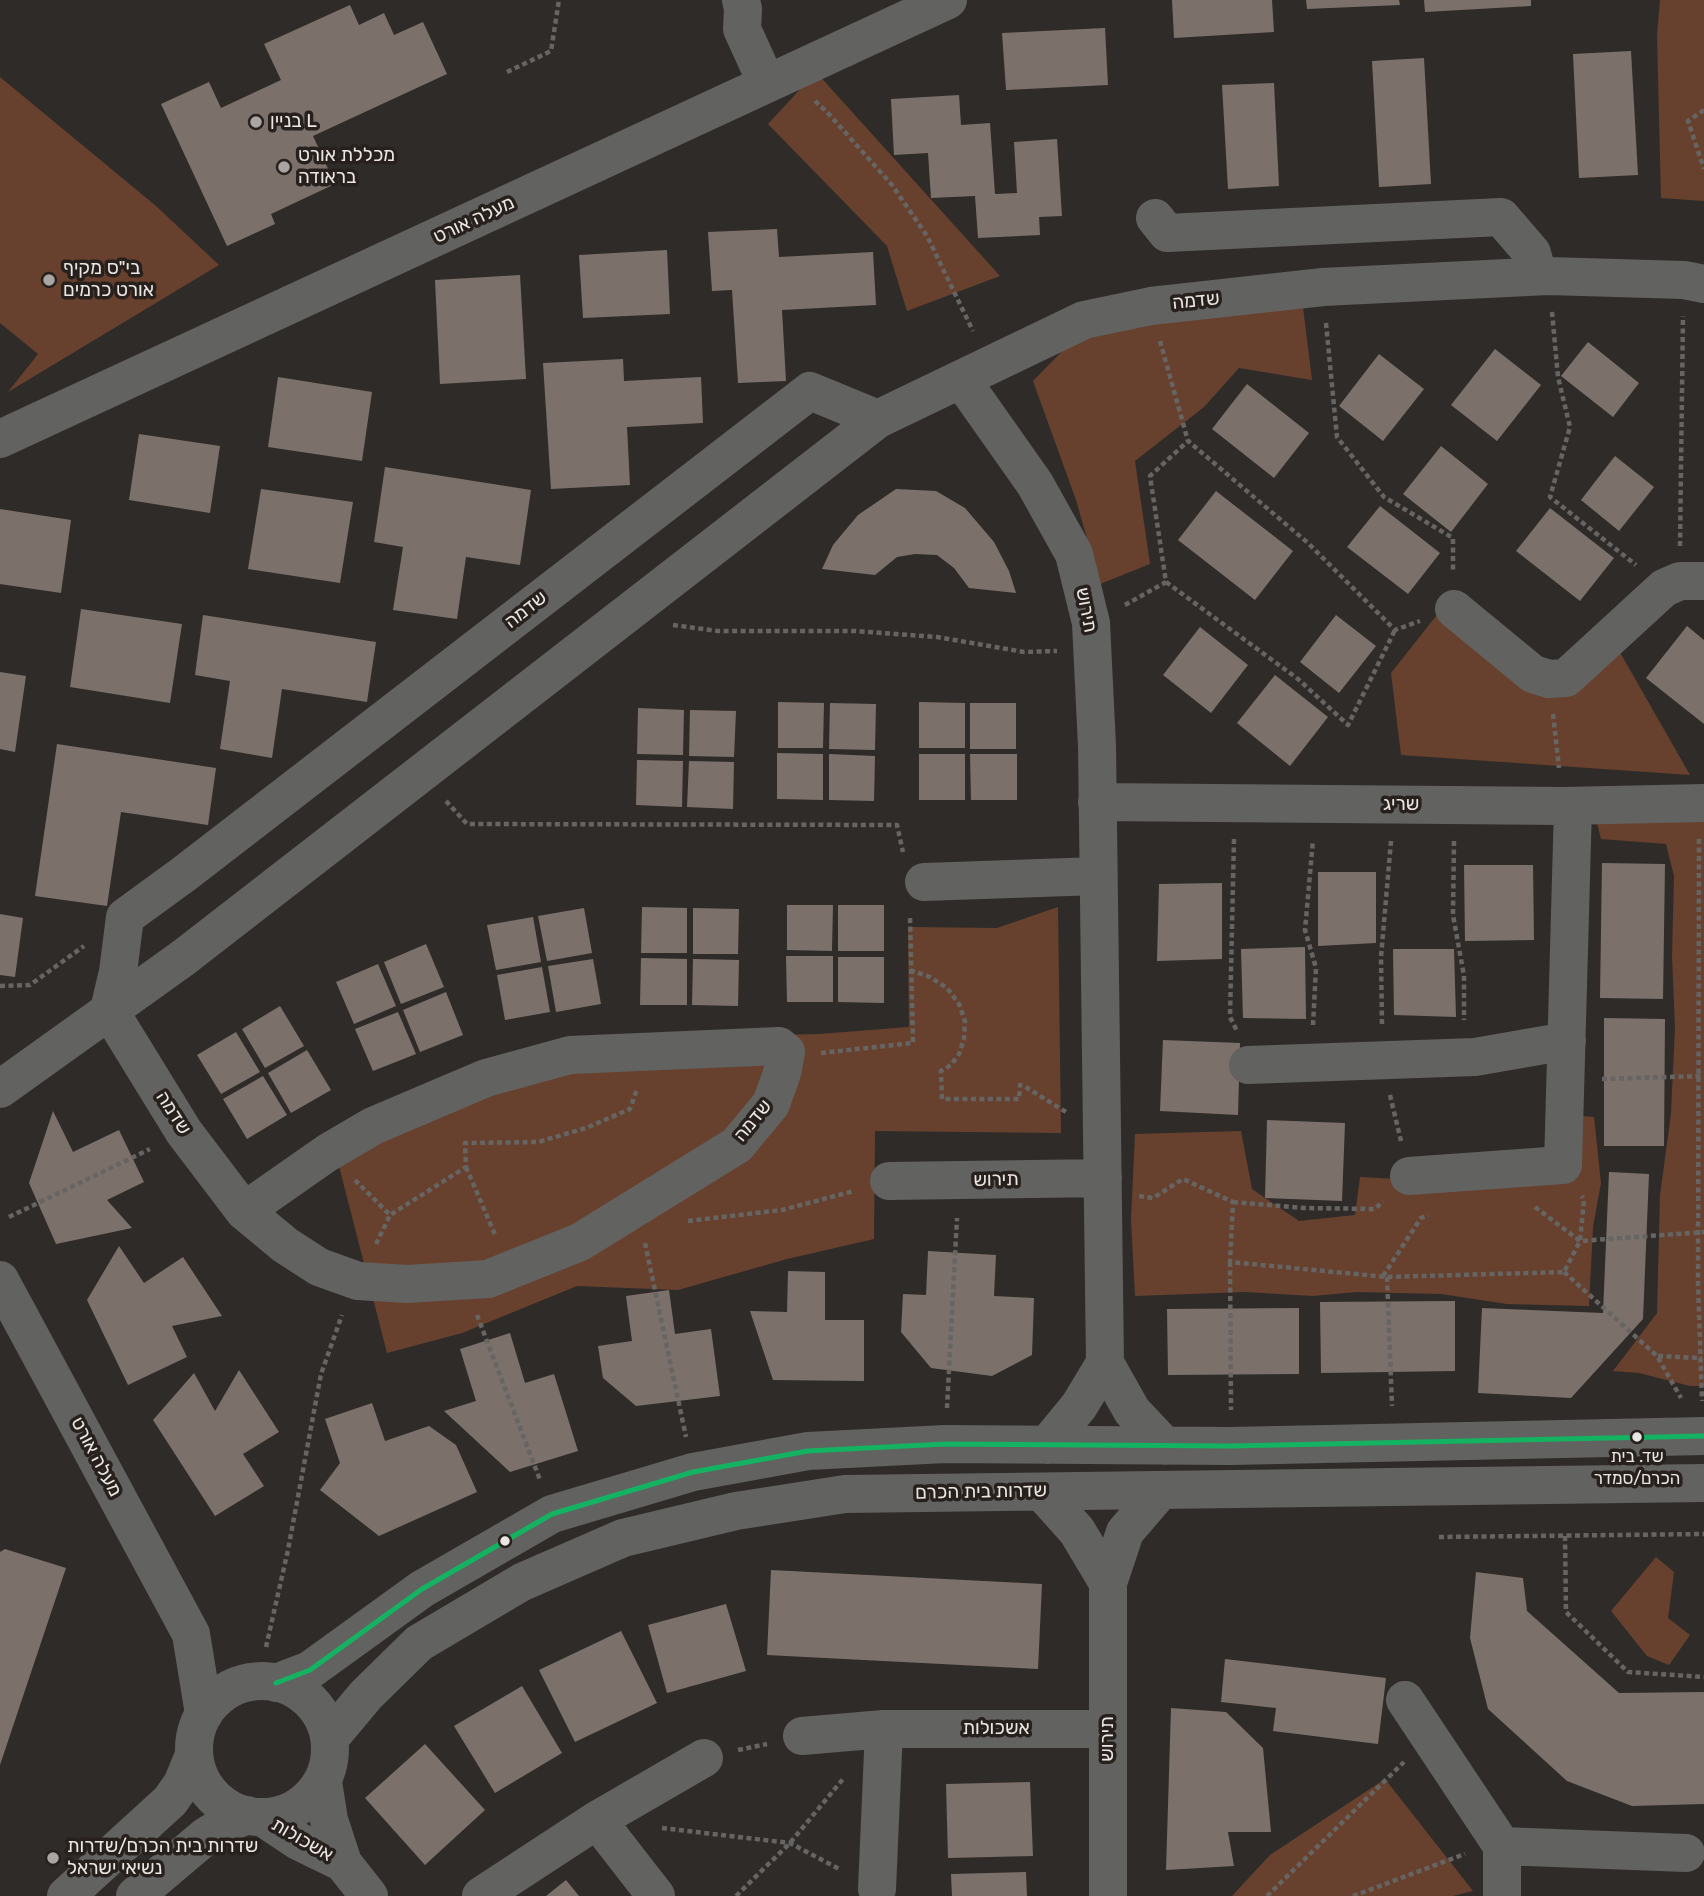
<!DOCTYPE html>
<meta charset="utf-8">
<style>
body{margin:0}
canvas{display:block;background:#2f2b29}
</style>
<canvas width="1704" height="1896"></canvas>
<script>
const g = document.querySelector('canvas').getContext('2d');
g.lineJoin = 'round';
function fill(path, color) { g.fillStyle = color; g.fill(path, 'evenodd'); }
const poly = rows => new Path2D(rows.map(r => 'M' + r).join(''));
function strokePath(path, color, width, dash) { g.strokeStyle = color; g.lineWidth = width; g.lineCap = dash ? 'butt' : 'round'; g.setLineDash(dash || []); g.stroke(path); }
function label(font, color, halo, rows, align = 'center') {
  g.font = font + ' Rubik,"Noto Sans Hebrew",sans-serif'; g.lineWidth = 7; g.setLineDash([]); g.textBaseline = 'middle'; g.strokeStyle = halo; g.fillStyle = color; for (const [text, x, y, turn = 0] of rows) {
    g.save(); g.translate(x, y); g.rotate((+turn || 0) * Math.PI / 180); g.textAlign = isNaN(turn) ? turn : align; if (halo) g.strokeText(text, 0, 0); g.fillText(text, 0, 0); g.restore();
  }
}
fill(poly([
 [1660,0,1704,0,1704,201,1661,198,1657,36],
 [816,72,1000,276,907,311,887,246,768,124],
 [0,77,156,206,219,265,8,392,38,354,0,323],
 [1302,299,1312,380,1239,368,1204,407,1135,461,1150,564,1100,584,1076,500,1033,381,1071,342,1211,311],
 [1440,611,1533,685,1618,649,1690,775,1401,755,1391,673],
 [1595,815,1704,816,1704,1386,1690,1386,1639,1373,1613,1371,1657,1313,1660,1195,1671,1114,1675,1027,1672,956,1674,876,1666,844,1601,839],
 [1058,907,1061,1133,875,1131,874,1239,787,1259,678,1290,577,1286,462,1333,387,1353,330,1131,575,1040,819,1034,909,1027,908,927,997,928],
 [1572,1115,1594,1117,1601,1183,1593,1227,1589,1306,1507,1304,1441,1294,1357,1292,1313,1296,1245,1292,1135,1296,1131,1219,1135,1134,1241,1131,1252,1189,1299,1221,1355,1215,1360,1177,1471,1183,1565,1175],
 [1656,1557,1674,1572,1668,1618,1690,1635,1669,1665,1647,1656,1611,1611],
 [1385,1779,1473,1891,1453,1896,1232,1896,1270,1855]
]), '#67412d');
fill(poly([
 [1172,0,1272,0,1274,32,1174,38],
 [1306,0,1399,0,1400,5,1307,9],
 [1424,0,1531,0,1531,6,1425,12],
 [350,5,359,25,384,13,394,35,423,22,447,74,313,136,335,184,271,214,275,224,227,246,161,104,209,82,221,108,281,80,264,44],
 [1105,28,1108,85,1006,90,1002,33],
 [1631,51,1638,175,1579,178,1573,54],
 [1424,58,1431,184,1379,187,1372,61],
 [1274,83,1279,186,1228,189,1222,85],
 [959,95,961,125,990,123,995,194,1017,193,1014,142,1057,139,1062,216,1039,217,1040,235,978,238,975,196,931,198,928,153,894,155,891,99],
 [777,229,779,257,873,252,876,305,782,310,786,381,738,383,732,290,712,291,708,232],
 [667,250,670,314,583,318,579,255],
 [520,275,526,379,440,384,435,280],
 [1588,342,1639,383,1613,417,1561,376],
 [1495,349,1541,385,1497,441,1451,405],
 [1379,354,1424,389,1383,441,1339,406],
 [623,359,624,381,701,377,703,423,627,427,630,485,551,489,543,363],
 [278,377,372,392,362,461,268,447],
 [1247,384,1309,433,1274,478,1212,429],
 [139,434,220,446,210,513,129,500],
 [1441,446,1488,484,1451,532,1403,494],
 [1615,456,1654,487,1619,531,1581,500],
 [385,467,531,490,520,565,466,557,457,619,393,610,403,547,374,542],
 [261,489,353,502,340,583,248,569],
 [896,489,936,491,965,508,994,542,1009,571,1016,593,969,588,954,568,937,555,915,554,897,557,875,575,822,569,833,545,858,515],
 [1216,491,1293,551,1255,600,1178,540],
 [1380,506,1440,553,1408,594,1347,547],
 [1550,508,1614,558,1580,601,1516,551],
 [0,509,71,520,61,593,0,584],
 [81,609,182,624,170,703,70,687],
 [203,615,376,642,367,702,282,689,272,758,220,749,230,681,195,675],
 [1336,615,1376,646,1339,693,1300,662],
 [1687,626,1704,640,1704,724,1646,678],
 [1200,627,1248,665,1211,713,1163,675],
 [0,672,26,676,15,752,0,749],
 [1275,675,1328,717,1290,766,1237,723],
 [778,702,824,703,823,748,778,748],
 [919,702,965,703,965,748,919,748],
 [830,703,876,704,875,750,829,749],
 [970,703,1016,703,1016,749,970,749],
 [638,708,684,710,683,755,637,754],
 [690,710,736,711,734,757,689,756],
 [57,744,216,768,208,825,121,812,107,906,35,896],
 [777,753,823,754,823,800,777,799],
 [829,754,875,756,874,801,829,800],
 [919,754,965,754,965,800,919,800],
 [970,754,1017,754,1017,800,971,800],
 [637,760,683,761,682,807,636,805],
 [689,761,734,762,733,809,687,807],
 [1602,863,1665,864,1663,999,1600,998],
 [1464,865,1533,865,1534,940,1465,941],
 [1318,872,1376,872,1376,943,1318,946],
 [1222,883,1222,959,1157,961,1159,884],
 [787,905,833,905,832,951,787,950],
 [838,905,884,905,884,951,838,951],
 [642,907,687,908,687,953,641,953],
 [584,908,592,953,547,961,538,916],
 [693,908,739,909,738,954,693,954],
 [0,914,23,918,15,977,0,975],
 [533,917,541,962,496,970,487,925],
 [426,944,444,987,401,1004,384,962],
 [1305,947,1306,1019,1243,1018,1241,949],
 [1393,949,1454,949,1456,1017,1394,1015],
 [786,956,833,956,833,1002,787,1002],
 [838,957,884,957,884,1003,838,1002],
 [641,958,687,959,687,1005,640,1005],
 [593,959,601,1004,556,1012,548,966],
 [693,959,739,960,738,1006,692,1005],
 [378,964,396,1006,354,1024,336,982],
 [542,967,550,1012,505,1020,497,975],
 [446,992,463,1035,420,1052,403,1010],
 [280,1006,304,1046,265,1068,242,1029],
 [398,1012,416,1054,373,1071,355,1029],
 [1604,1018,1665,1019,1664,1146,1604,1146],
 [236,1032,260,1072,221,1094,197,1055],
 [1163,1040,1240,1043,1238,1115,1160,1111],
 [307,1050,331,1090,291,1113,268,1073],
 [263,1076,287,1115,247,1139,223,1099],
 [53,1111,73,1152,119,1130,144,1182,107,1200,132,1228,56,1244,29,1183],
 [1267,1120,1345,1123,1342,1201,1265,1198],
 [1609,1172,1649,1174,1643,1319,1571,1398,1478,1393,1482,1308,1603,1313],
 [119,1246,144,1283,183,1257,222,1316,172,1326,187,1357,128,1385,87,1300],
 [928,1251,996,1255,994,1296,1034,1298,1032,1355,992,1376,931,1368,901,1332,903,1294,926,1295],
 [788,1271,825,1272,825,1320,864,1320,864,1381,773,1380,750,1311,787,1312],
 [669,1290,675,1334,711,1329,720,1396,636,1406,603,1378,598,1346,632,1341,626,1296],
 [1455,1301,1455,1371,1321,1373,1320,1302],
 [1299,1308,1299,1374,1168,1375,1167,1309],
 [510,1333,525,1383,554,1374,578,1451,510,1472,444,1411,476,1401,460,1349],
 [239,1370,279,1432,243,1454,264,1486,215,1516,153,1420,194,1373,215,1411],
 [372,1403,385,1441,429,1426,456,1445,477,1492,379,1536,320,1490,340,1463,325,1419],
 [5,1549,66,1568,0,1765,0,1552],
 [771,1570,1042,1584,1038,1669,767,1655],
 [1476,1572,1523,1578,1527,1611,1619,1693,1704,1692,1704,1804,1632,1806,1567,1781,1488,1709,1470,1638],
 [726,1604,746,1671,667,1693,648,1625],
 [621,1631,657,1703,575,1742,539,1670],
 [1225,1659,1386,1678,1378,1744,1273,1731,1276,1708,1221,1702],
 [522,1686,562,1753,495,1793,454,1726],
 [1171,1708,1226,1712,1263,1748,1271,1832,1228,1832,1234,1866,1166,1870],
 [425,1744,485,1810,425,1865,365,1798],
 [1030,1782,1033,1856,948,1858,946,1784],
 [1026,1872,1027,1896,952,1896,951,1874],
 [566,1880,579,1896,546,1896]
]), '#7b706a');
strokePath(poly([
 [507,72,551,51,559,0],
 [815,101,827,112,892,185,927,236,973,331],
 [1704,110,1688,121,1704,169],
 [1552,312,1558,377,1570,427,1550,497,1636,565],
 [1326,323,1337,437,1384,497,1453,538,1453,573],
 [1160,341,1188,441,1308,543,1395,630,1420,621],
 [1680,546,1683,316],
 [1166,582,1298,679,1348,725,1395,630],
 [1125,605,1166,582,1150,476,1188,441],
 [673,625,718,631,855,631,937,637,1024,652,1057,651],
 [1553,714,1559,768],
 [446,801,467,824,897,825,903,852],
 [1234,839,1230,1017,1237,1031],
 [1699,839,1698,1283,1702,1401],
 [1454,841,1453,915,1464,976,1464,1020],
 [910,970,930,977,947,988,959,1004,965,1021,964,1039,959,1054,951,1065,941,1071,942,1099,1019,1099,1020,1085,1024,1086,1066,1112],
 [0,986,30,985,84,946],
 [1382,1024,1381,957,1391,841],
 [1313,1025,1316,968,1305,930,1313,840],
 [821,1053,913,1043,910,916],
 [1602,1079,1704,1076],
 [1390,1095,1401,1141],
 [466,1167,496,1237],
 [355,1180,390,1215,466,1167,465,1143,538,1142,586,1128,630,1109,637,1089],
 [1139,1196,1153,1198,1183,1179,1233,1202,1230,1262,1387,1277,1564,1272,1580,1241,1584,1200,1582,1196],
 [1233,1202,1304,1208,1375,1209,1383,1201],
 [1535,1207,1580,1241,1704,1232],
 [9,1217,150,1149],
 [688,1221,782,1210,854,1191],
 [645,1243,686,1437],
 [376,1244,390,1215],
 [1230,1262,1231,1410],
 [1564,1272,1657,1356,1681,1398],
 [1383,1276,1421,1218,1428,1215],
 [1387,1277,1392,1406],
 [477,1315,540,1480],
 [1658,1356,1702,1358],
 [947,1408,957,1218],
 [1565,1536,1566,1612,1628,1672,1704,1677],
 [1439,1537,1704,1534],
 [266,1647,288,1550,321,1374,342,1315],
 [738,1750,767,1744],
 [662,1828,790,1843,841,1870],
 [736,1896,790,1843,843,1779],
 [1267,1896,1404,1762],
 [1353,1896,1465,1854]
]), '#666564', 4.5, [5, 3.5]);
strokePath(poly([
 [741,0,743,9,742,29,767,84],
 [1155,218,1167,233,1501,217,1532,253,1538,276],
 [961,379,1035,484,1074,554,1091,623,1097,746,1105,1363,1132,1411,1165,1446],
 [0,439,948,0],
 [1454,609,1533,674,1549,679,1566,678,1664,588,1680,581,1704,581],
 [1097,802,1563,806,1704,803],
 [924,882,1098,876],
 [1248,1065,1475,1057,1567,1041],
 [0,1089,183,958,878,419,1084,320,1151,306,1323,287,1548,276,1684,280,1704,284],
 [1409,1176,1563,1165,1573,806],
 [889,1181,1103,1178],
 [244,1211,327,1153,373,1126,486,1078,570,1055,779,1046,786,1052,782,1073,771,1104,737,1145,580,1242,488,1279,407,1284,358,1281,319,1267,285,1245,244,1211,184,1132,109,1010,118,972,125,917,184,874,810,391,878,419],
 [0,1280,191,1634,204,1714],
 [1047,1445,1079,1406,1105,1363],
 [1042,1492,1077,1531,1108,1583],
 '194 1749a68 68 0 1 1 136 0a68 68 0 1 1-136 0Z',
 [276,1683,310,1670,422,1589,552,1514,693,1472,808,1451,945,1444,1231,1446,1704,1436],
 [1405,1700,1502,1846,1502,1896],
 [802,1736,884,1729,1108,1729],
 [330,1738,366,1695,419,1643,522,1582,623,1538,736,1511,845,1494,1704,1483],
 [323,1782,329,1820,343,1863,369,1896],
 [262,1817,298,1841,343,1863],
 [597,1820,656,1896],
 [1502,1846,1686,1853],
 [877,1889,884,1729],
 [66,1896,170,1801,182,1784,194,1755],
 [135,1896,206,1836,222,1826,247,1815],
 [481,1896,597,1820,704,1758],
 [1108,1896,1108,1583,1125,1532,1161,1490]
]), '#626261', 38);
strokePath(poly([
 [276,1683,310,1670,422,1589,552,1514,693,1472,808,1451,945,1444,1231,1446,1704,1436]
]), '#13b361', 5);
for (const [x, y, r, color] of [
 [256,122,7,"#a9a5a2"],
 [284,167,7,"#a9a5a2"],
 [49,280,7,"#a9a5a2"],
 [1637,1437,6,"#eae6e3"],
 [505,1541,6,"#eae6e3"],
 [53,1858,7,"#a9a5a2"]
]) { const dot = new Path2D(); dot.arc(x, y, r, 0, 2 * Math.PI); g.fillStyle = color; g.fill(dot); strokePath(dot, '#27201d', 2.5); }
label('17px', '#eae6e3', '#27201d', [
 ["שד. בית",1637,1457],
 ["הכרם/סמדר",1637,1479]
]);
label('19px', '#eae6e3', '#27201d', [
 ["בניין L",270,122],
 ["מכללת אורט",298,156],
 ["בראודה",298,178],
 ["בי\"ס מקיף",63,269],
 ["אורט כרמים",63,291],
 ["שדרות בית הכרם/שדרות",67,1847],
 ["נשיאי ישראל",67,1869]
], 'left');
label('19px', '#eae6e3', '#27201d', [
 ["מעלה אורט",474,220,-25],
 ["שדמה",1196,301,-6],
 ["שדמה",526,610,-38],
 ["תירוש",1086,610,79],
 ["שריג",1401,805],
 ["שדמה",173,1113,57],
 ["שדמה",753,1121,-51],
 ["תירוש",996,1180,-1],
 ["מעלה אורט",96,1457,62],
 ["שדרות בית הכרם",981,1492,-1],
 ["אשכולות",996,1729],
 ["תירוש",1108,1739,-90],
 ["אשכולות",302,1840,30]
]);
</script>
